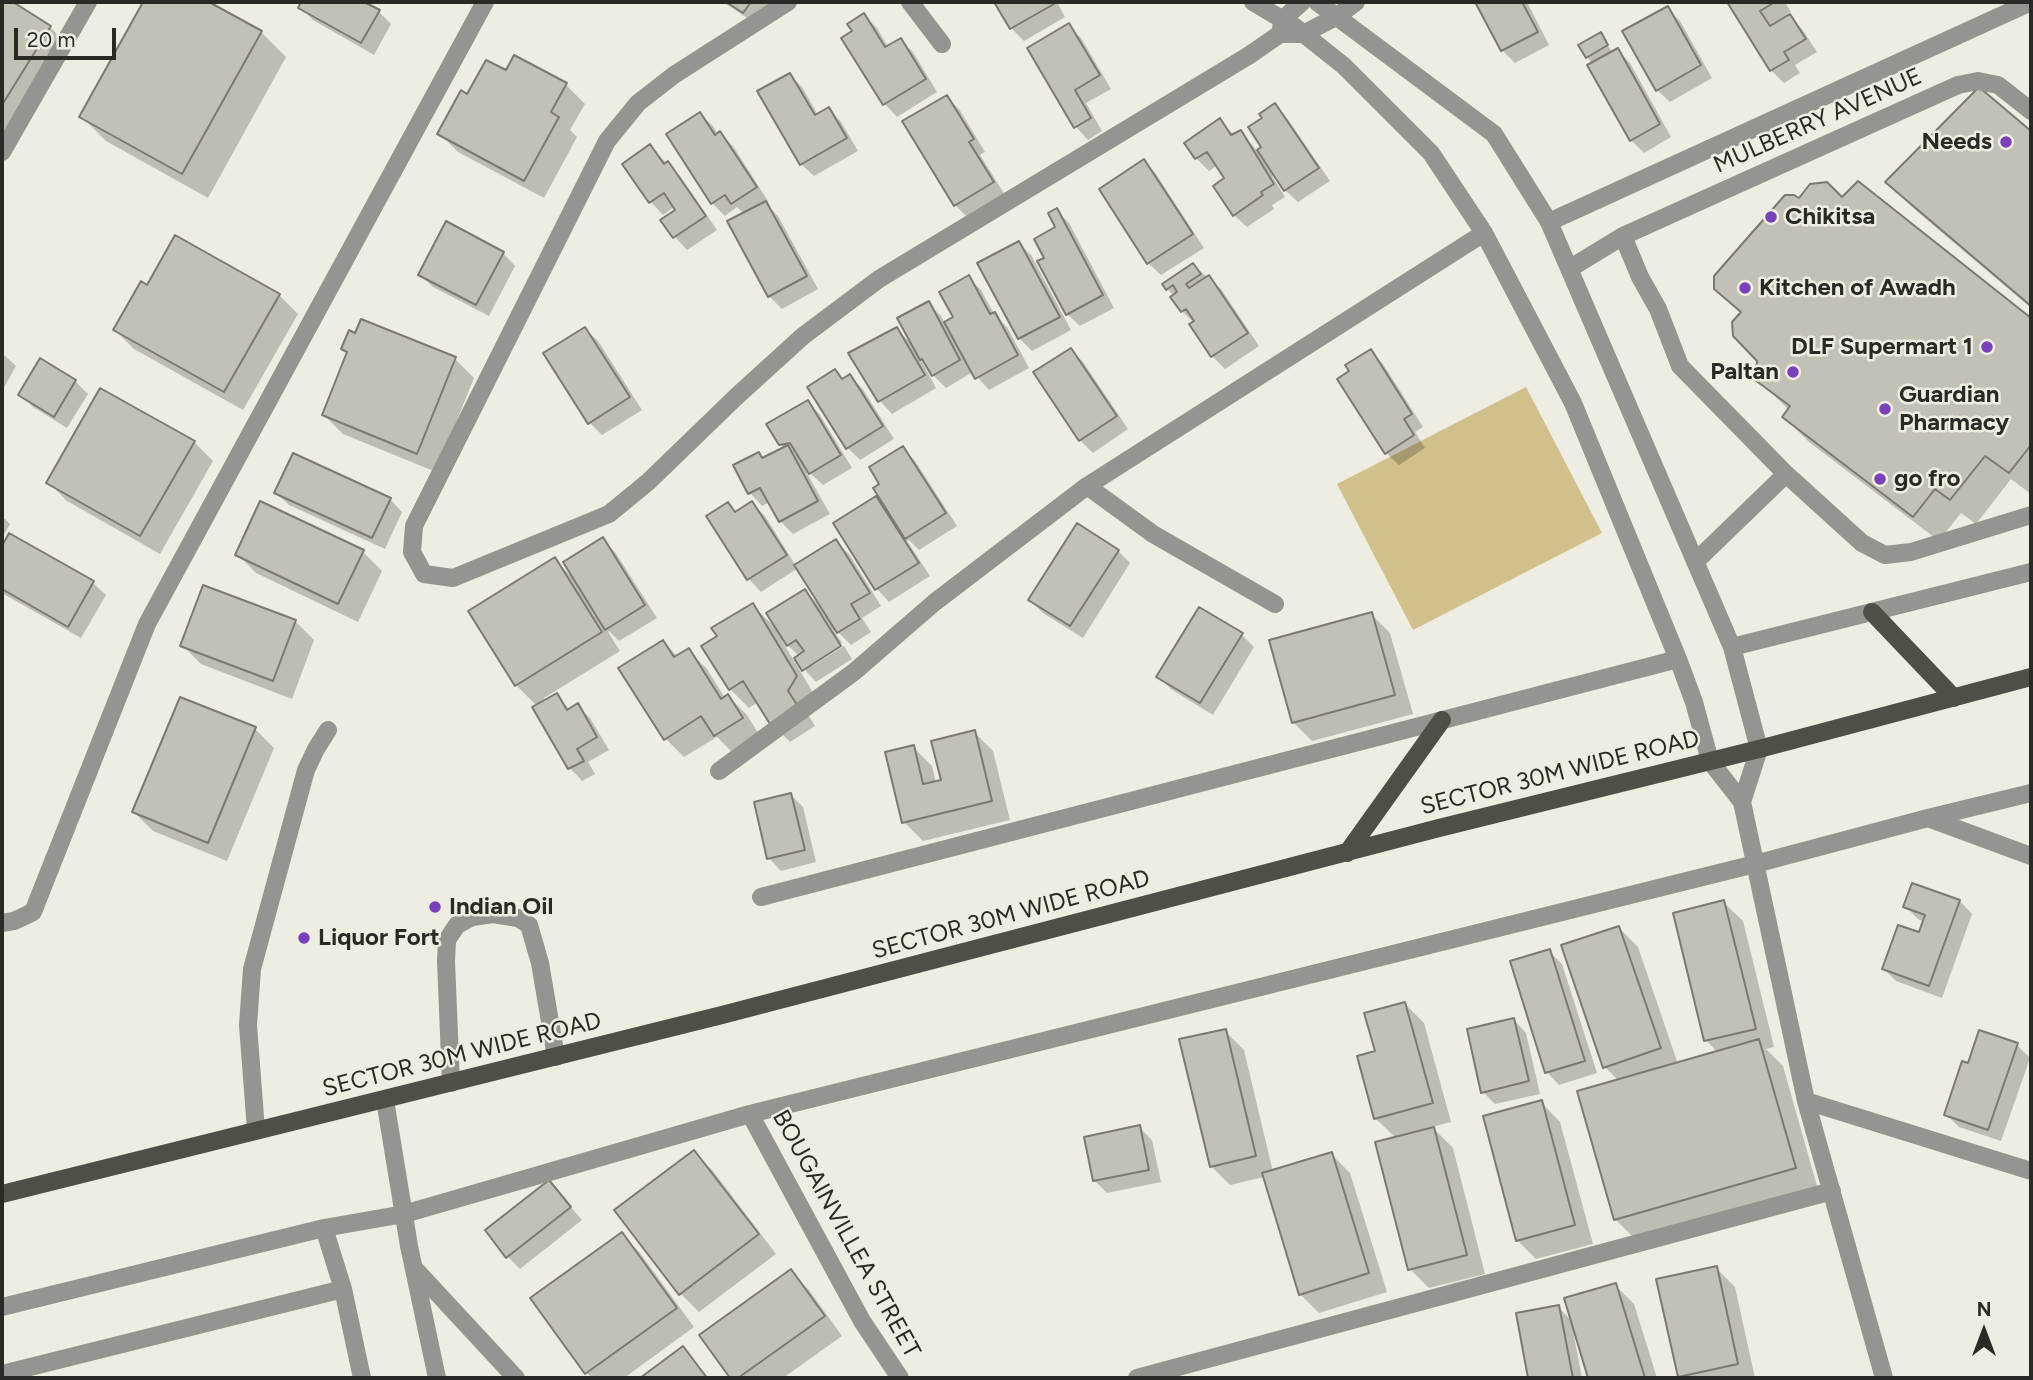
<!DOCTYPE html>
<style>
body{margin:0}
#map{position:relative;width:2033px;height:1380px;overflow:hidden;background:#efece1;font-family:Figtree,sans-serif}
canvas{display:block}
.frame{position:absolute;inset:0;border:4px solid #2a2925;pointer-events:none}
.north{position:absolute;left:1949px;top:1296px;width:70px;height:70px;-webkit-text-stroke:5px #efece1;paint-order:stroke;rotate:0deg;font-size:19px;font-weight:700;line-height:28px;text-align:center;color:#2a2925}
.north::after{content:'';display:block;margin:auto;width:24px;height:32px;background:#2a2925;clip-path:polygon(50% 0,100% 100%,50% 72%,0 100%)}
.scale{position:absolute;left:14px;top:28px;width:102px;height:32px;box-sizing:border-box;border:4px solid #2a2925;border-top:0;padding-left:9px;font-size:21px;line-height:24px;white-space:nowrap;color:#2a2925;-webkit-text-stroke:5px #efece1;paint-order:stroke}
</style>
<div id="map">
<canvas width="2033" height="1380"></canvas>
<div class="frame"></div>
<div class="north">N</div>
<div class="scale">20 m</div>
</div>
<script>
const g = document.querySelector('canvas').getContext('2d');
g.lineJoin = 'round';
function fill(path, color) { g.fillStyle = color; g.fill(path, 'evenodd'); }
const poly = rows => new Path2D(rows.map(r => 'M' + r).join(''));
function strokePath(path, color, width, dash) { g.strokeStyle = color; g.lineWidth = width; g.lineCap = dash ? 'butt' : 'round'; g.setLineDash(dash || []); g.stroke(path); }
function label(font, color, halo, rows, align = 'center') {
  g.font = font + ' Figtree,sans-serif'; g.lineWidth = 5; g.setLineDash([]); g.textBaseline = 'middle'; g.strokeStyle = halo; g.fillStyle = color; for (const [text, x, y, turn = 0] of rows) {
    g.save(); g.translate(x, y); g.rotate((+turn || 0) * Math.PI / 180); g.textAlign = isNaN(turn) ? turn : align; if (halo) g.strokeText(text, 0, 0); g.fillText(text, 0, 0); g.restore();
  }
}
fill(poly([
 [1526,387,1602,533,1413,630,1337,484]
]), '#d1c08b');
fill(poly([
 [2,2,9,2,50,27,69,46,12,138,2,132],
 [145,2,205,2,261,32,286,57,208,198,106,141,81,116],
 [303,2,361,2,379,12,391,24,374,55,313,20,300,7],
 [723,2,772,2,756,24],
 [996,2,1057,2,1065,17,1024,41,1011,28],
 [1477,2,1527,2,1549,45,1515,63,1502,50],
 [1729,2,1785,2,1791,12,1788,14,1802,29,1817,52,1795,65,1800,73,1784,83,1771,70],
 [1667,8,1680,21,1712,78,1670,102,1657,90],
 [864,15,877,28,888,47,900,40,913,52,937,92,897,117,885,104,844,39,854,32],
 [1068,26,1081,38,1111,89,1086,103,1102,131,1088,140,1076,127],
 [1600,35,1613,53,1617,50,1630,63,1671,137,1644,153,1631,140,1593,64,1587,57],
 [506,73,566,85,585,104,570,130,577,137,544,198,458,152,439,133,468,96],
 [790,75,802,87,818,115,829,109,841,122,858,151,814,176,801,164],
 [1980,89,2031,133,2031,308,1912,207,1887,182],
 [946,97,959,109,985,152,980,155,1005,195,968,218,955,205],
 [1275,105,1287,118,1330,181,1298,202,1285,190,1275,174,1272,176,1285,197,1272,205,1274,209,1247,227,1234,215,1227,178,1218,165,1209,171,1196,158,1220,121,1234,135,1241,132,1258,152,1264,147,1264,118],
 [700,114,713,126,718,135,720,133,733,146,768,201,765,203,778,216,818,289,782,309,769,296,744,214,737,207,725,216,712,203,668,134],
 [650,147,680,176,717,230,687,250,675,237,663,220,678,210,675,206,663,215,651,202,625,164],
 [1144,161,1156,174,1204,248,1161,275,1148,263],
 [1858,183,2031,321,2031,494,2011,479,1976,524,1961,513,1939,541,1809,442,1784,417,1789,410,1757,379,1759,360,1741,314,1716,288,1799,200,1842,200],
 [1057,211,1069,223,1114,308,1080,326,1067,314,1047,258,1057,228],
 [1019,243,1031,255,1071,330,1032,351,1019,338],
 [503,253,515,266,489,316,433,287,420,274],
 [1193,265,1221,289,1259,346,1225,369,1212,356,1192,325,1194,323,1182,311,1173,297,1174,296,1164,285],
 [968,277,981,290,994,314,1007,327,1029,368,989,390,973,372,946,388,933,375,928,366,920,358,936,388,892,414,880,401,851,354,896,329,913,345,928,303,941,316,945,324,955,318],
 [147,287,279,295,298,314,243,410,134,349,115,330],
 [585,329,598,341,642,410,602,435,590,423],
 [356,335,455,359,474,378,436,472,343,434,324,415,348,354,343,349],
 [1071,350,1083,362,1128,429,1093,453,1080,440,1036,373],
 [1371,351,1383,364,1423,427,1415,432,1425,448,1399,465,1386,453,1352,372],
 [2,353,16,366,2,391],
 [835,371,844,380,850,376,862,388,894,439,860,460,848,448],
 [75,381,88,394,67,428,33,407,20,394],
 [808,402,820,415,852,468,823,485,804,468,830,514,793,534,780,521,770,502,762,506,750,493,758,454,764,459,784,449,780,444],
 [194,442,213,461,160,554,67,501,48,482],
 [903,448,915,461,957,526,919,550,909,540,907,541,930,576,889,602,877,589,836,523,876,499,887,510,882,485],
 [276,493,390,499,402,512,385,549,289,505],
 [752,503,765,516,796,566,836,542,849,554,881,606,862,618,871,632,851,645,836,630,834,631,842,643,814,661,814,665,844,646,852,659,816,682,804,669,799,656,781,639,815,696,806,711,815,726,790,742,771,723,758,702,749,708,730,689,719,637,752,605,776,628,805,591,820,606,821,605,798,568,761,592,749,579,728,504,737,513],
 [2,516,10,524,2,538],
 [10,535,93,583,106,595,81,638,2,593,2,550],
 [602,539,615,552,657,618,619,641,609,631,608,632,620,651,544,698,545,701,556,695,570,710,577,706,590,718,609,750,588,762,595,774,582,781,570,768,537,706,516,685,554,559,572,577],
 [1118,551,1130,563,1083,638,1043,613,1030,600],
 [363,552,382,571,358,622,256,573,237,554],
 [1371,614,1390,633,1413,714,1312,741,1293,722],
 [295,621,314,640,292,699,201,664,182,645],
 [1242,635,1254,647,1213,715,1171,689,1158,677],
 [663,642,678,657,688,650,707,669,725,698,728,696,747,715,761,738,734,754,717,737,684,757,665,738],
 [255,729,274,748,227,861,153,831,134,812],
 [974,732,993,751,1010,820,923,841,904,822,913,747,932,766,936,783,943,781],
 [791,795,803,807,816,862,781,871,769,858],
 [1960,901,1972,914,1942,998,1896,981,1884,969,1920,934,1925,922,1918,919,1906,907],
 [1723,902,1743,921,1774,1047,1766,1049,1783,1066,1819,1193,1640,1244,1615,1219,1619,1081,1605,1067,1619,928,1638,947,1678,1064,1718,1053,1706,1040],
 [1549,951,1562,964,1597,1073,1559,1085,1547,1072],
 [1405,1004,1424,1023,1451,1122,1432,1127,1453,1148,1485,1274,1429,1288,1410,1269,1396,1138,1375,1118,1377,1053],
 [1514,1020,1526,1033,1540,1094,1495,1104,1483,1092],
 [1225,1031,1244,1050,1273,1172,1331,1154,1350,1173,1387,1292,1319,1313,1300,1294,1264,1177,1230,1185,1211,1166],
 [2017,1045,2030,1058,2001,1141,1959,1127,1946,1114,1970,1065],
 [1541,1102,1560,1122,1593,1244,1536,1259,1517,1240],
 [1139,1127,1152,1140,1161,1182,1107,1193,1095,1181],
 [694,1152,713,1171,776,1254,699,1312,680,1293],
 [549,1182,582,1220,520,1269,508,1257],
 [622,1234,640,1253,694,1327,624,1378,592,1378,587,1373],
 [1716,1268,1735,1287,1755,1378,1682,1378,1680,1376],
 [790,1271,809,1290,842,1336,783,1378,732,1378,701,1336],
 [1615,1285,1634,1304,1657,1378,1590,1378,1577,1336,1574,1336,1582,1378,1530,1378,1518,1315,1558,1307,1572,1321],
 [683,1348,709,1378,643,1378]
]), '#0003');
const building = poly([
 [2,2,13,2,51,26,2,105,2,2],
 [143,2,209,2,262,31,182,174,79,117,143,2],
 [301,2,364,2,380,10,361,43,298,8,301,2],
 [726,2,751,2,743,13,726,2],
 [994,2,1053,2,1054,4,1010,29,994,2],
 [1475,2,1522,2,1538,32,1501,51,1475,2],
 [1727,2,1775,2,1760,11,1770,26,1790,14,1806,39,1784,52,1789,60,1770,71,1727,2],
 [1668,6,1701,65,1656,91,1622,31,1668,6],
 [864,13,885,47,901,38,926,79,883,105,841,38,852,31,847,24,864,13],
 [1069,23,1100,75,1075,90,1091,118,1074,128,1027,48,1069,23],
 [1601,32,1608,45,1586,58,1578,45,1601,32],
 [1618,48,1660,124,1630,141,1587,65,1618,48],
 [514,55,567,83,551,112,559,117,524,181,437,134,461,90,467,94,486,60,506,70,514,55],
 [790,73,815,115,829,107,847,138,800,165,757,91,790,73],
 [1979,87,2031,131,2031,306,1885,182,1979,87],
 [947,95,974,139,969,142,994,182,954,206,902,121,947,95],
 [1275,103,1319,168,1284,191,1257,150,1261,147,1248,127,1262,118,1259,114,1275,103],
 [700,112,715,135,720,131,757,187,731,204,725,195,711,204,666,134,700,112],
 [1220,118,1231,135,1241,130,1274,184,1261,192,1263,195,1233,216,1213,186,1224,178,1207,152,1195,159,1184,143,1220,118],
 [650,144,664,164,668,161,706,216,673,238,660,220,675,210,664,193,649,203,622,164,650,144],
 [1144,159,1193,234,1147,264,1099,189,1144,159],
 [1858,181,2031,318,2031,445,2009,473,1985,456,1950,500,1935,489,1913,517,1782,417,1790,406,1755,380,1757,361,1733,336,1732,322,1741,312,1714,289,1714,276,1785,195,1794,195,1799,198,1810,184,1827,182,1842,197,1858,181],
 [766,201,807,276,768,297,727,221,766,201],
 [1057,208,1103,295,1066,315,1037,261,1044,258,1034,239,1055,227,1048,213,1057,208],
 [446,221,504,252,476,305,418,275,446,221],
 [175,235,280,294,224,392,113,330,141,281,147,285,175,235],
 [1019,241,1060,317,1018,339,977,263,1019,241],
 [1193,263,1201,274,1186,284,1189,288,1209,275,1248,333,1211,357,1189,324,1194,321,1186,309,1181,312,1170,297,1177,292,1173,285,1166,290,1162,284,1193,263],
 [969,275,990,314,995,312,1018,355,975,379,944,322,953,317,939,292,969,275],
 [929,301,960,360,932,376,922,359,920,360,897,318,929,301],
 [361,319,456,357,417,454,322,415,347,352,341,349,349,330,355,333,361,319],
 [585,327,630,397,588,424,543,353,585,327],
 [897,327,925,375,878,402,848,353,897,327],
 [1071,348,1117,416,1079,441,1033,372,1071,348],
 [1371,349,1412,414,1404,419,1414,435,1385,454,1337,379,1349,371,1345,365,1371,349],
 [40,358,76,380,54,417,18,395,40,358],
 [835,369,842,379,850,374,883,426,846,449,807,387,835,369],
 [100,388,195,441,140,536,46,483,100,388],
 [808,400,841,455,809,474,790,443,779,445,766,424,808,400],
 [788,445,818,501,779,522,760,488,748,494,733,465,759,452,762,458,788,445],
 [903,446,946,513,905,539,873,488,879,484,869,467,903,446],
 [293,453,391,498,372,538,274,493,293,453],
 [876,496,919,563,875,590,833,523,876,496],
 [260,501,364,550,338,604,235,555,260,501],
 [752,501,787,555,747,580,706,516,728,502,735,512,752,501],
 [1077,523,1119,550,1070,626,1028,600,1077,523],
 [9,533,94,581,68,627,2,589,2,546,9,533],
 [603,537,645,605,605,630,563,562,603,537],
 [836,539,870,593,851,604,860,619,837,633,794,565,836,539],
 [555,557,602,632,515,686,468,611,555,557],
 [203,585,296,620,273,681,180,646,203,585],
 [805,589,841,646,802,671,794,658,804,651,796,640,787,646,766,613,805,589],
 [753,603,797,676,788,691,798,706,770,724,743,681,729,690,701,646,717,636,711,628,753,603],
 [1199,607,1243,633,1200,703,1156,677,1199,607],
 [1372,612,1395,695,1292,723,1269,640,1372,612],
 [663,640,674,657,689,648,721,699,728,694,743,718,714,736,701,716,664,740,618,668,663,640],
 [557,693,567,710,578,703,597,737,577,749,584,761,568,769,532,707,557,693],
 [180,697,256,727,208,843,132,812,180,697],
 [975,730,992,801,902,823,885,752,914,745,923,784,941,780,931,741,975,730],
 [791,793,805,850,767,859,754,802,791,793],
 [1912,883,1960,900,1929,986,1882,969,1898,925,1919,932,1925,915,1903,907,1912,883],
 [1724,900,1756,1029,1704,1041,1673,913,1724,900],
 [1619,926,1661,1048,1603,1068,1561,945,1619,926],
 [1550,949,1585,1061,1545,1073,1510,961,1550,949],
 [1405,1002,1433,1103,1374,1119,1357,1056,1375,1051,1364,1013,1405,1002],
 [1514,1018,1529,1081,1481,1093,1467,1029,1514,1018],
 [1226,1029,1256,1156,1210,1167,1179,1039,1226,1029],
 [1979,1030,2018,1043,1988,1130,1944,1115,1962,1061,1968,1063,1979,1030],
 [1759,1039,1796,1168,1614,1220,1577,1091,1759,1039],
 [1542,1100,1575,1225,1516,1241,1483,1116,1542,1100],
 [1140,1125,1149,1170,1093,1181,1084,1137,1140,1125],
 [1434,1127,1467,1255,1408,1270,1375,1142,1434,1127],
 [694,1150,759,1234,679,1295,614,1210,694,1150],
 [1332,1152,1369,1273,1299,1295,1262,1173,1332,1152],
 [549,1180,571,1207,506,1258,485,1230,549,1180],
 [622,1232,677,1308,585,1374,530,1298,622,1232],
 [1717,1266,1738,1364,1678,1377,1656,1279,1717,1266],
 [791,1269,825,1316,738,1378,730,1378,699,1335,791,1269],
 [1616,1283,1645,1378,1588,1378,1564,1298,1616,1283],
 [1559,1305,1573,1378,1528,1378,1516,1313,1559,1305],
 [683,1346,707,1378,640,1378,683,1346]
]);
fill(building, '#c3c0b6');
strokePath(building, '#7c796f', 2);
strokePath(poly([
 [788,2,674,75,638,103,607,141,414,526,412,552,424,574,453,578,609,514,648,482,737,396,803,336,879,279,1248,56,1280,34,1303,34,1336,17,1356,2],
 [910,2,942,44],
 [1253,2,1295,27,1344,66,1431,153,1484,233,1573,403,1678,659,1694,702,1710,761,1742,802,1806,1101,1884,1378],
 [1317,2,1494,134,1549,222,1732,647,1759,749,1742,802],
 [1281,30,1282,20,1302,2],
 [2,152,88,2],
 [1549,222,2031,2],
 [1623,236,1640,277,1658,309,1680,366,1786,474,1862,543,1885,555,1911,552,2031,515],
 [1569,269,1623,236,1958,85,1978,81,1998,85,2031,111],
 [1087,486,1153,534,1275,604],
 [1695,562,1786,474],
 [1732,647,2031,572],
 [719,771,854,672,935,602,1087,486,1484,233],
 [1928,818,2031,856],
 [761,897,1678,659],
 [2,923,14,921,33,912,147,624,485,2],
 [451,1083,446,961,447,940,457,925,472,917,493,914,518,918,529,925,540,963,556,1057],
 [385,1100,409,1246,437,1378],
 [1806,1101,2031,1171],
 [750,1114,862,1321,900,1378],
 [256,1130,248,1025,252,969,306,770,316,749,328,730],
 [324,1228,343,1289],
 [414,1268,516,1378],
 [2,1307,324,1228,404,1214,750,1114,1755,864,1928,818,2031,793],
 [2,1374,343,1289,362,1378],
 [1137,1378,1832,1191]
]), '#969490', 18);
strokePath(poly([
 [1872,612,1954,698],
 [1347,853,1442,720],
 [2,1194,722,1015,1439,828,1759,749,2031,677]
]), '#504e46', 18);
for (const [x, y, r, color] of [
 [2006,142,7,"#7941b7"],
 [1771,217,7,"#7941b7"],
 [1745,288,7,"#7941b7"],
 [1987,347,7,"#7941b7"],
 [1793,372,7,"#7941b7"],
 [1885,409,7,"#7941b7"],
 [1880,479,7,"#7941b7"],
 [435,907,7,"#7941b7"],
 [304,938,7,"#7941b7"]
]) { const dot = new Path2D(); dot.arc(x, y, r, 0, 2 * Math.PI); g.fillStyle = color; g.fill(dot); strokePath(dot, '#efece1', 2.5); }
label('24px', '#2a2925', '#efece1', [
 ["MULBERRY AVENUE",1818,121,-24],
 ["SECTOR 30M WIDE ROAD",1560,773,-14],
 ["SECTOR 30M WIDE ROAD",1011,915,-15],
 ["SECTOR 30M WIDE ROAD",462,1055,-14],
 ["BOUGAINVILLEA STREET",846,1234,61]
]);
label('bold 24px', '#2a2925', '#efece1', [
 ["Needs",1992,142,"right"],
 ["Chikitsa",1785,217],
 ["Kitchen of Awadh",1759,288],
 ["DLF Supermart 1",1973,347,"right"],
 ["Paltan",1779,372,"right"],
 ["Guardian",1899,395],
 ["Pharmacy",1899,423],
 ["go fro",1894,479],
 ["Indian Oil",449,907],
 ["Liquor Fort",318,938]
], 'left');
</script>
